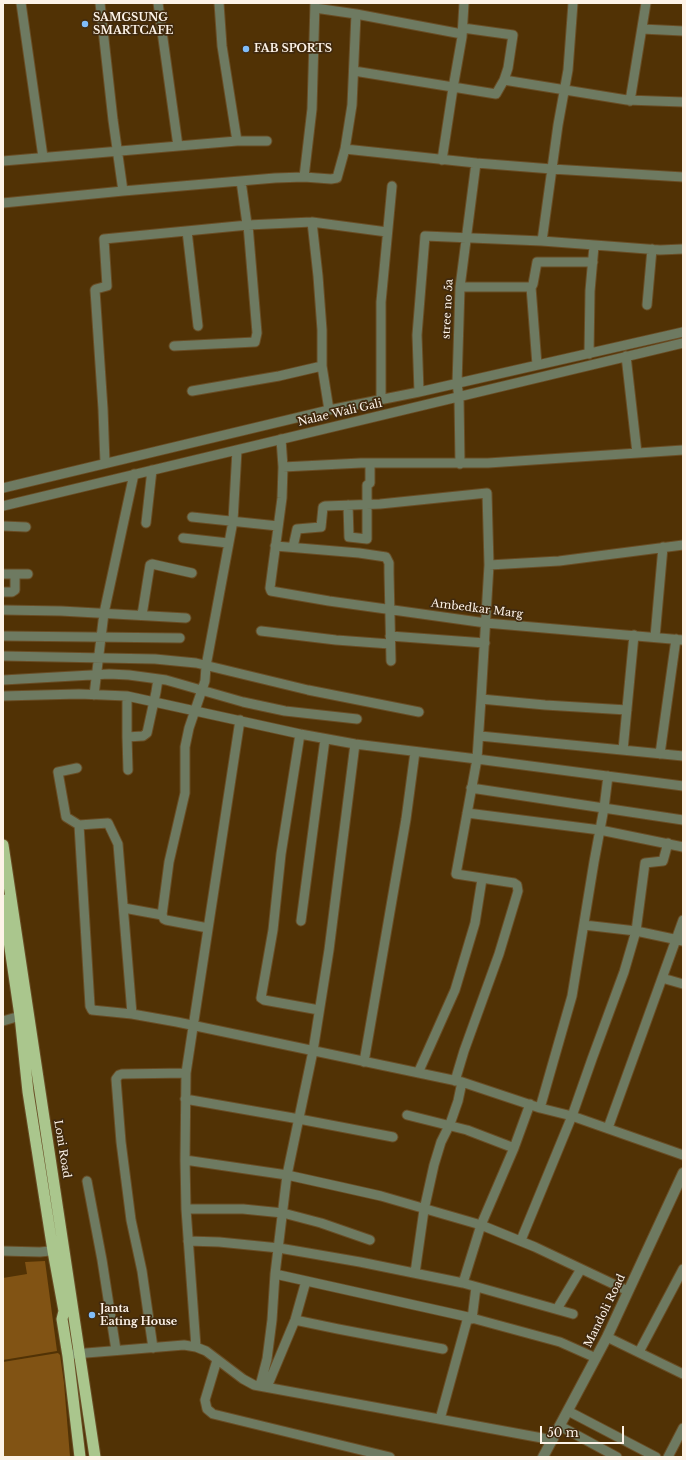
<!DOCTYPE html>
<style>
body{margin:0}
#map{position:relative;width:686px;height:1460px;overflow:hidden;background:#513205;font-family:"Libre Baskerville",serif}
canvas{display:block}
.frame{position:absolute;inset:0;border:4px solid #fdf3e8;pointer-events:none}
.scale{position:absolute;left:540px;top:1426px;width:84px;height:18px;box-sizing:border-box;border:2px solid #fdf3e8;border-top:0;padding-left:5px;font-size:12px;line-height:14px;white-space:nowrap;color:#fdf3e8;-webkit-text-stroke:3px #412a0e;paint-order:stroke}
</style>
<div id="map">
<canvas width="686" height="1460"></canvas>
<div class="frame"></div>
<div class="scale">50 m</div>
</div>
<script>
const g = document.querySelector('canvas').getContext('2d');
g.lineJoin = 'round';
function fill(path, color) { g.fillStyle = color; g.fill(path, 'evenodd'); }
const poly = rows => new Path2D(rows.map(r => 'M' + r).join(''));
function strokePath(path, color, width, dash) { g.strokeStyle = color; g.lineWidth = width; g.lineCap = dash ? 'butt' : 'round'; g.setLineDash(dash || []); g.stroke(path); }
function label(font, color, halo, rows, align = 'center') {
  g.font = font + ' "Libre Baskerville",serif'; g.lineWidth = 3.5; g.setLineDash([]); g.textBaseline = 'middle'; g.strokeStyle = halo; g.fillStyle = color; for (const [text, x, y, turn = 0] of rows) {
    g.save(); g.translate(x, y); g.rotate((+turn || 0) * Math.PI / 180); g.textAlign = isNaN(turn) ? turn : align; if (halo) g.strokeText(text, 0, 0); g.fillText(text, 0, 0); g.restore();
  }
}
fill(poly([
 [45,1261,57,1351,3,1360,3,1278,27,1274,25,1262],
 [58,1353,60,1355,64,1383,70,1457,3,1457,3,1362]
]), '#815314');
const minor = poly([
 [21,3,43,157],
 [100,3,113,120,123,191],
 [158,3,178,146],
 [219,3,222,46,237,141],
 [315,8,356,14,462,34],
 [463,28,513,35,508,68,504,80],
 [642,29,683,31],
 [354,71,496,94,504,80,627,100,683,102],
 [630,101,646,3],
 [345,149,476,163,552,169,683,177],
 [442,160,453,88,462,37,464,3],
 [3,161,237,141,267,141],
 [304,177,312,109,315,3],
 [3,203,123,191,275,178,304,177,331,179,337,178,345,149,352,105,356,14],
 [312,222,318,276,322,330,322,366,329,410],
 [187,231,198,326],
 [542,241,558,125,568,70,573,3],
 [460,287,529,287,532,286,533,284,537,262,593,262],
 [531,287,537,365],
 [647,305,652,249],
 [174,346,255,342,257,333,248,225,247,224,241,181],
 [589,354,590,291,594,246],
 [626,356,637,453],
 [192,391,279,376,322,366],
 [419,392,417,335,425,236,542,241,660,250,683,249],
 [381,400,381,302,392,186],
 [281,439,283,467,282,498,273,565,270,588,271,591,329,601,486,623,683,640],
 [105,463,103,409,95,290,96,289,107,286,104,239,248,225,312,222,387,232],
 [460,464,459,397,457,384,460,287,476,163],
 [283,467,361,463,488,463,683,450],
 [3,488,329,410,419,392,683,332],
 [348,505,349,537,367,539,367,485,370,483,370,463],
 [3,506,683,343],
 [192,517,278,526],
 [146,523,152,470],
 [3,526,26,527],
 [183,538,228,543],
 [275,546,359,553,386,557,389,563,389,573,391,661],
 [293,547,297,529,321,527,323,507,325,506,380,504,487,493,489,565,481,699],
 [489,565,559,561,683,545],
 [3,574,28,574],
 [3,592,12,592,15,590,15,574],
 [3,610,61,611,186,618],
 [142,615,150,565,152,564,192,573],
 [261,631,336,640,390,644],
 [3,636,180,638],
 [390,636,485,643],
 [655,637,663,547],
 [3,656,155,659,196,663,308,690,419,712],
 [3,680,109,674,129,675,166,680,243,702,285,711,357,719],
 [94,695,104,613,134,474],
 [3,696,79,694,127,696,300,734,355,744,477,759,683,786],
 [300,734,281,854,273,930,261,998,264,1000,319,1010],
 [480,736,683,756],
 [127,737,127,696],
 [623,750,634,635],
 [660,754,676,639],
 [77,768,58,772,66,817,79,825,108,823,118,844,132,1014],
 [128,770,127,737,143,736,147,733,156,692,158,679],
 [471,788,683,820],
 [467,813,600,830,683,847],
 [79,825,90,1006,92,1010,132,1014,177,1022,462,1082,540,1108,572,1116,683,1155],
 [124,908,162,915],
 [301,921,325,739],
 [584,925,636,931,683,941],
 [208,928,166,920,164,919,162,915,169,862,185,793,185,747,189,728,205,681,206,666,233,521,237,450],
 [662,978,683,984],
 [3,1021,20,1016],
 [364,1062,406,819,415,752],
 [418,1073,455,990,475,923,482,879],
 [455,1081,464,1051,499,954,518,891,517,885,514,883,456,874,477,759,481,699,545,705,627,710],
 [185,1099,299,1119,393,1137],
 [540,1108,572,996,594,862,604,808,608,776],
 [407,1115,467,1130,514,1148,481,1225,463,1283],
 [608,1128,683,920],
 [514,1148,530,1104],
 [185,1160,287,1175,341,1187,381,1196,481,1225,535,1247,628,1291],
 [87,1181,102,1260,116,1350],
 [186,1209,243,1209,283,1213,321,1223,370,1240],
 [521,1240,572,1116,592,1059,624,972,636,931,645,863,663,861,668,843],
 [188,1241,219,1242,279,1248,360,1262,463,1283,573,1314],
 [3,1251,40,1252,59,1250],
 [415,1273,424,1210,434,1165,441,1142,450,1124,458,1101,462,1082],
 [275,1274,468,1317,560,1342,596,1358],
 [557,1309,581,1269],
 [472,1319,476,1287],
 [295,1320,338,1329,443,1349],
 [607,1337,683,1374],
 [196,1347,186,1209,185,1160,186,1073,240,720],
 [153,1348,142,1271,131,1220,121,1142,116,1079,119,1075,122,1074,186,1073],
 [639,1352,683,1269],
 [74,1354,184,1345,196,1347,206,1351,243,1379,254,1385,553,1440],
 [217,1360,205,1400,207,1409,213,1414,390,1457],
 [260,1386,267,1359,272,1320,275,1274,287,1175,313,1051,329,950,355,744],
 [267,1387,295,1320,306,1281],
 [568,1411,656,1457],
 [440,1419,468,1317],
 [560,1426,617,1457],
 [668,1457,683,1428]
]);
const tertiary = poly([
 [543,1457,607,1337,683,1173]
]);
const trunk = poly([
 [3,845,95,1457],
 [3,900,20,1016,28,1092,53,1251,64,1311,62,1319,68,1356,80,1457]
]);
strokePath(minor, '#694d25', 11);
strokePath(tertiary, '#694d25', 12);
strokePath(trunk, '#694d25', 13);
strokePath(minor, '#6e7a61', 9);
strokePath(tertiary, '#6e7a61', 10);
strokePath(trunk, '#aac68d', 11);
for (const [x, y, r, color] of [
 [85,24,4,"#80bdfa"],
 [246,49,4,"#80bdfa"],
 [92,1315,4,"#80bdfa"]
]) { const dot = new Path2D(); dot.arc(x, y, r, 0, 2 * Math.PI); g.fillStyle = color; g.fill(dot); strokePath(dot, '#412a0e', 1.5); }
label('bold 11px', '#fdf3e8', '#412a0e', [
 ["SAMGSUNG",93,18],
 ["SMARTCAFE",93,31],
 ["FAB SPORTS",254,49],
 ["Janta",100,1309],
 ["Eating House",100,1322]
], 'left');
label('11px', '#fdf3e8', '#412a0e', [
 ["stree no 5a",448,309,-87],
 ["Nalae Wali Gali",340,413,-13],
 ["Ambedkar Marg",477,609,7],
 ["Loni Road",62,1149,81],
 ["Mandoli Road",605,1311,-64]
]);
</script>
